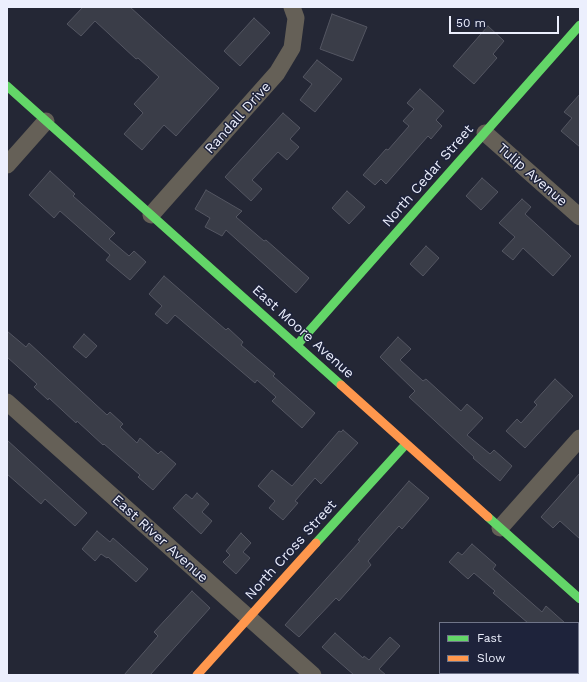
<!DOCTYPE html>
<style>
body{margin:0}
#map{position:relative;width:587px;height:682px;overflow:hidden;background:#242735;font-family:"Work Sans",sans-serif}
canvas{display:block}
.frame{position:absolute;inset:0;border:8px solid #eceffd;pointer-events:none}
.legend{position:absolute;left:439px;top:622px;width:140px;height:52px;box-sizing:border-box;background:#1e233b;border:1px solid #707589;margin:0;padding:5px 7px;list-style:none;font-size:12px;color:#eceffd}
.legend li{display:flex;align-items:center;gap:8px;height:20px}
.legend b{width:20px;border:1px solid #707589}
.scale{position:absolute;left:449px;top:16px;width:110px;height:18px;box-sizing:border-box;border:2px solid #eceffd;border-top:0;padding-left:5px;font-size:12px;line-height:14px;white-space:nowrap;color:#eceffd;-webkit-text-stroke:3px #1e233b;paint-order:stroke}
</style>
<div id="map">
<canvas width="587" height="682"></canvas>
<div class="frame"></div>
<ul class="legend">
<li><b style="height:5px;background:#63d668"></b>Fast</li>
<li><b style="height:5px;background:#ff974d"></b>Slow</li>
</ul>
<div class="scale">50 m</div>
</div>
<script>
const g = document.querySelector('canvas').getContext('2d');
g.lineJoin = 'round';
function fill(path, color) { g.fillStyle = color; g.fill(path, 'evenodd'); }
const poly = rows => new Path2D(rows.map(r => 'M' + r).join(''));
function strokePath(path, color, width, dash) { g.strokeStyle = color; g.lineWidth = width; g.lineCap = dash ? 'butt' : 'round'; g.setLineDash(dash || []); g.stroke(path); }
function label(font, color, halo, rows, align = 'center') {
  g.font = font + ' "Work Sans",sans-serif'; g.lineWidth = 3; g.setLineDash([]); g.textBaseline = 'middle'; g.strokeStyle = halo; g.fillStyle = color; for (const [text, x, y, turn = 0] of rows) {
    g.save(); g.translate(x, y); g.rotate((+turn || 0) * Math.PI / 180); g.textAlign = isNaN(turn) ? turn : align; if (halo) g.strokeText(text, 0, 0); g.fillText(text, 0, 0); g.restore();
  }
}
const building = poly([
 [83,7,130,7,219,88,176,136,164,125,142,150,124,134,143,113,134,104,159,77,138,58,136,59,95,21,81,36,67,24,83,7],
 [332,14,367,27,353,61,320,49,332,14],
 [254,18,270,33,240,66,224,51,254,18],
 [488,26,504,41,493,54,497,58,474,84,453,66,488,26],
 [317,60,342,79,315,112,300,100,312,84,303,77,317,60],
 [420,89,444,111,436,120,442,126,431,139,428,136,386,184,381,179,375,185,363,175,386,149,388,150,409,126,403,121,414,109,407,103,420,89],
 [580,94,580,147,561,131,572,118,564,112,580,94],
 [283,113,300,128,290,139,299,147,287,160,278,152,252,180,262,189,251,201,225,177,283,113],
 [50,171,75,194,73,196,115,233,109,239,129,256,134,251,146,262,130,280,106,260,110,255,60,211,54,218,29,195,50,171],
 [482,178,498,192,481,210,466,196,482,178],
 [206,190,242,211,236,217,264,241,266,240,309,278,296,293,226,230,222,236,205,227,210,218,195,209,206,190],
 [347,191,365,207,349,224,332,208,347,191],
 [522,199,531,207,525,214,571,256,553,276,523,248,513,260,502,251,515,237,499,223,522,199],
 [426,246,439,258,423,276,410,264,426,246],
 [164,276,226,330,228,328,243,342,241,345,275,374,273,376,315,413,302,428,272,401,276,397,257,380,255,383,175,315,167,324,155,314,162,306,149,294,164,276],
 [7,331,26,347,29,343,107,415,110,412,123,424,120,427,137,443,140,438,158,454,161,451,176,464,153,490,138,477,140,475,104,444,103,445,77,421,76,423,49,398,48,400,34,387,37,384,7,357,7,331],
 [84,334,97,346,86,358,73,347,84,334],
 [398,337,411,349,400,360,423,381,426,379,461,411,467,404,483,418,467,435,490,454,494,450,512,466,500,481,473,458,474,457,409,397,415,391,380,357,398,337],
 [555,379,573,396,525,448,506,431,517,419,521,423,537,405,534,402,555,379],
 [343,430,358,443,321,484,315,478,295,501,298,503,283,520,269,508,275,501,258,486,272,470,292,486,339,431,341,432,343,430],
 [7,440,87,513,75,526,45,499,41,504,7,474,7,440],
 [580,473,580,539,560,521,553,528,541,517,580,473],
 [409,481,429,498,402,529,399,526,368,561,371,565,339,601,336,598,299,637,285,625,360,541,358,540,409,481],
 [197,493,209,504,202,512,212,521,201,534,173,508,186,494,192,499,197,493],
 [97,531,110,542,113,538,148,569,136,582,108,557,107,558,101,554,95,561,82,549,97,531],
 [241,533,251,543,243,552,250,558,236,574,223,562,230,555,226,551,241,533],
 [472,544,496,565,493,569,542,612,546,606,565,623,528,623,493,593,495,591,474,573,468,579,449,562,458,552,462,555,472,544],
 [192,591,210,608,150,675,124,675,158,636,154,632,192,591],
 [335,633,363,658,364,656,369,660,390,637,400,646,379,669,386,675,354,675,322,647,335,633]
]);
fill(building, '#3a3d48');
strokePath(building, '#545662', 1);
strokePath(poly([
 [485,133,580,217],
 [7,165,46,121],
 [151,215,277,73,292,48,296,18,292,7],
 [7,402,313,675],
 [500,528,580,438]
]), '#656057', 17);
strokePath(poly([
 [7,86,341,385],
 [297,345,580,25],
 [488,517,580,599],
 [316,543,406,444]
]), '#63d668', 9);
strokePath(poly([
 [341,385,488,517],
 [197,675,316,543]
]), '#ff974d', 9);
label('14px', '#eceffd', '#1e233b', [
 ["Randall Drive",238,118,-48],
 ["Tulip Avenue",532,175,41],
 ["North Cedar Street",428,176,-49],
 ["East Moore Avenue",303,332,42],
 ["East River Avenue",160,539,42],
 ["North Cross Street",291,550,-48]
]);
</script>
